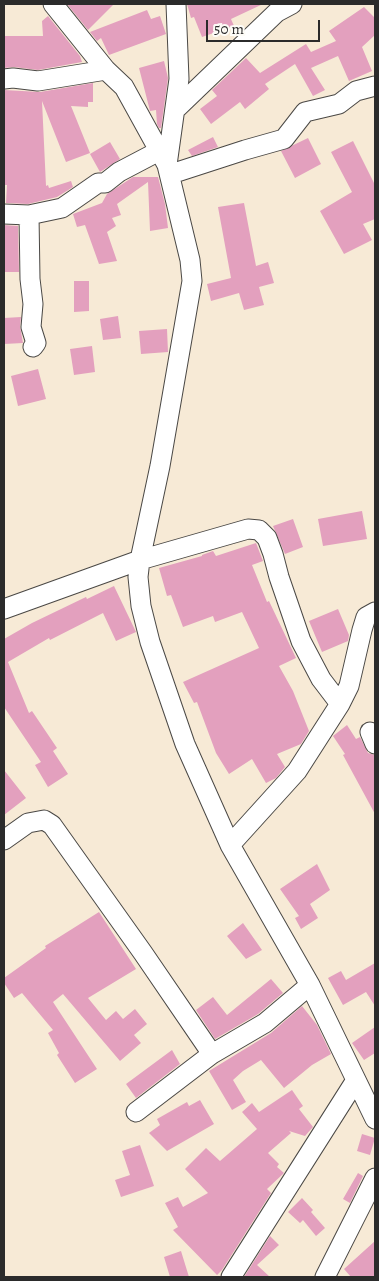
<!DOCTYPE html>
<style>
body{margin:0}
#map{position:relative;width:379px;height:1281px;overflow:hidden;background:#f7ead6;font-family:Alegreya,serif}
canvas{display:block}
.frame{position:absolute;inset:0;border:5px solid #2b2b2b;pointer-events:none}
.scale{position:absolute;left:206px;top:20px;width:114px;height:22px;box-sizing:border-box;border:2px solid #2b2b2b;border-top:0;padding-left:6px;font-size:15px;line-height:18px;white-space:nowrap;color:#2b2b2b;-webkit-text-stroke:4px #fdfcf7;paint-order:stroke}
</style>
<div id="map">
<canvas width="379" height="1281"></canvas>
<div class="frame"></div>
<div class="scale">50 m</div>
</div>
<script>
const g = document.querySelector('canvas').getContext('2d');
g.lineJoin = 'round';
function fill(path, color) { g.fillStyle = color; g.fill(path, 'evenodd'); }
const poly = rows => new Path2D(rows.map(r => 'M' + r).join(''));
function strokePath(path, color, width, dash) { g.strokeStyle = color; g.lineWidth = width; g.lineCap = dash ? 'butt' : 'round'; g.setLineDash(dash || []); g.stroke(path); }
fill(poly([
 [67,4,114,4,88,30],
 [187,4,263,4,231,19,234,26,202,37,194,17,191,18],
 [364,7,375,18,375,35,362,47,372,71,349,81,338,56,311,68,325,90,313,96,295,64,265,84,269,89,245,109,240,102,211,124,200,109,217,96,212,90,246,58,260,73,306,44,311,52,336,41,329,31],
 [147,10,151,19,160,16,166,34,109,55,101,38,97,41,90,32],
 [48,16,80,56,82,62,38,70,14,67,4,68,4,36,43,36,42,21],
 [164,61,168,78,161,128,159,128,157,124,156,110,150,111,139,68],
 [93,83,93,102,88,102,88,107,71,106,90,153,66,162,42,101,46,186,48,185,49,188,71,181,73,187,57,197,28,204,6,203,7,185,4,185,4,90,40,92],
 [213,137,218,147,192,156,188,150],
 [308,138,321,164,295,178,281,151],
 [353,141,375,185,375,219,363,224,372,240,344,254,320,211,352,192,331,152],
 [110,142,120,159,100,172,90,154],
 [133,177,158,177,165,204,168,228,150,231,148,182,117,204,121,215,112,218,116,226,107,232,117,261,99,264,85,225,77,227,73,214,102,203,107,194],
 [244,203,256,266,268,262,274,283,259,287,264,305,244,310,239,293,211,301,207,284,231,278,218,207],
 [4,225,18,226,19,272,4,272],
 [74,281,89,281,89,311,74,312],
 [118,316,121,338,103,340,100,319],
 [21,317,20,326,23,343,4,344,4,318],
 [167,329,168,352,141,354,139,331],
 [92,346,95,372,74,375,70,349],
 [38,369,46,399,18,406,11,376],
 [362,511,367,539,323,546,318,519],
 [293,519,303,547,285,554,273,526],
 [256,543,263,561,252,565,267,602,269,601,296,658,279,666,293,691,309,731,301,744,277,754,285,767,276,778,266,783,252,759,229,774,216,753,197,702,194,703,183,682,259,648,242,612,215,622,213,616,183,627,171,595,167,596,159,568,202,556,202,555,213,551,216,556],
 [114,586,136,632,116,641,103,613,50,640,49,638,8,662,29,713,32,711,57,748,53,751,68,774,48,787,35,765,41,762,4,707,4,639,32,623,86,597,87,599],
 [338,609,349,635,348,641,322,652,309,621],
 [347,725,356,739,360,737,368,753,375,755,375,814,343,755,345,754,333,736],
 [4,770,26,798,4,815],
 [317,864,330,890,310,904,318,918,301,929,295,918,299,916,280,889],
 [99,912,136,969,88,998,106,1020,116,1011,123,1019,135,1009,147,1024,134,1035,141,1043,120,1061,63,994,53,1002,97,1069,75,1083,57,1055,59,1053,48,1033,53,1030,22,993,14,998,4,983,4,978,46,948,45,946],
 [243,923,262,950,246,959,227,936],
 [375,963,375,1006,366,992,343,1005,328,978,341,971,346,980],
 [271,979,283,993,258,1014,215,1039,196,1010,213,997,227,1015],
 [302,1006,317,1025,331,1054,312,1065,284,1088,261,1060,243,1071,233,1080,246,1102,232,1110,209,1071,271,1033],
 [375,1027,375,1053,364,1060,352,1043],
 [172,1050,180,1064,136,1098,126,1084],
 [292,1090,303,1106,299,1109,313,1127,305,1136,289,1131,291,1133,268,1153,279,1164,277,1167,284,1173,267,1189,271,1193,222,1270,217,1275,173,1230,178,1227,165,1203,178,1197,183,1207,208,1193,185,1169,206,1148,220,1161,257,1129,242,1112,252,1103,259,1112],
 [200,1100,214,1124,167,1151,149,1133,160,1125,157,1119,187,1102,189,1106],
 [362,1134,375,1138,370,1155,357,1151],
 [140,1145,154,1186,121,1197,115,1180,130,1175,122,1151],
 [358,1173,363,1176,350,1203,343,1199],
 [302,1198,313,1210,311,1212,325,1228,316,1236,303,1220,300,1223,288,1212],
 [270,1236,279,1245,257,1265,270,1277,244,1277],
 [375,1241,375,1277,351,1277,344,1269],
 [181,1251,189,1277,170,1277,164,1257]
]), '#e3a0be');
const street = poly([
 [53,4,106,70,124,87,167,165],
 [176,4,179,79,167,165,190,260,192,281,160,466,140,560,138,577,141,606,150,642,185,744,230,845,310,985,375,1119],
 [4,79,13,78,38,81,106,70],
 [175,110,277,12,292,4],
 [171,174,245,150,284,139,305,112,339,104,356,91,375,86],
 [4,214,29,215,62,208,98,183,105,183,119,172,159,151],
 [29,215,30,279,33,304,31,327,36,343,33,347],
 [4,609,140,560,248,529,259,530,267,538,273,554,279,577,301,641,321,679,340,704],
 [370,732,375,744],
 [4,840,28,823,44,820,52,825,143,953,212,1054],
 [230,845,297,771,340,704,349,686,362,630,366,617,375,612],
 [136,1112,212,1054,265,1023,310,985],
 [231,1277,356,1080],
 [325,1277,375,1178]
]);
strokePath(street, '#4a4845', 21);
strokePath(street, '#fff', 19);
</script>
